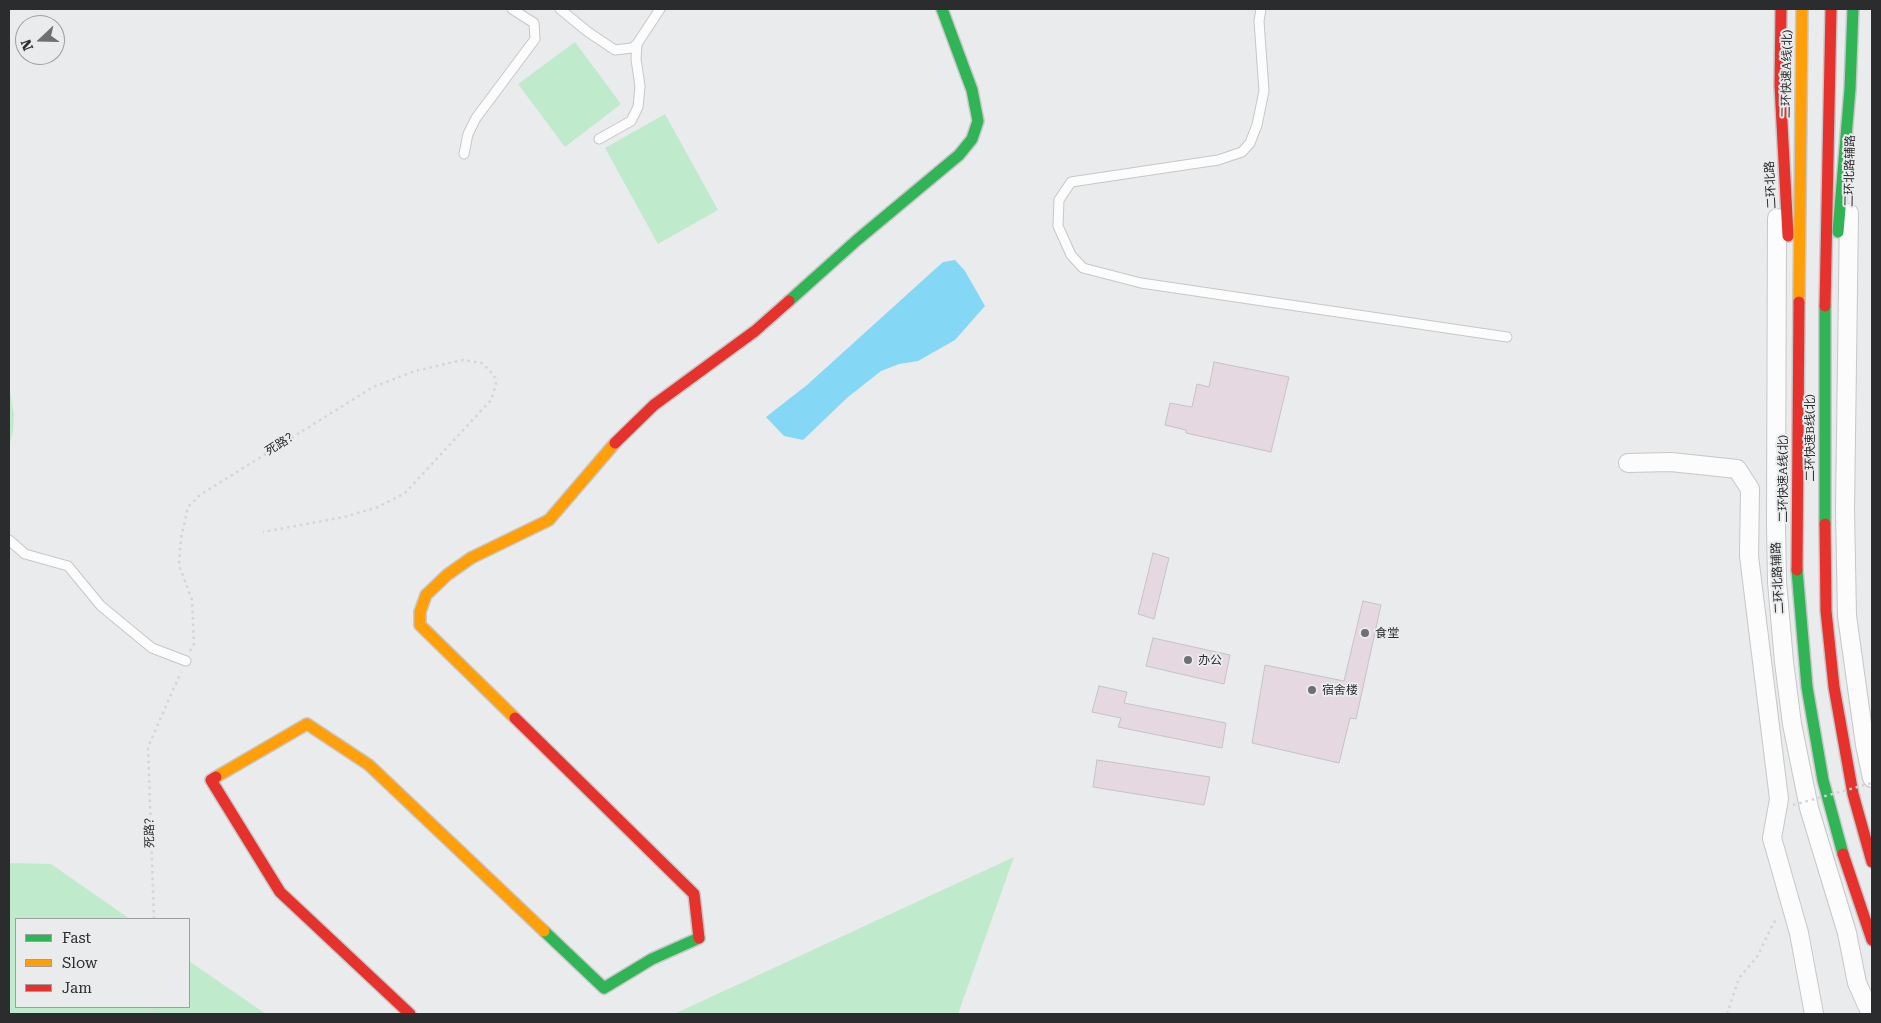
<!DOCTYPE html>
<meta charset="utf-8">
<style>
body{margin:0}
#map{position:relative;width:1881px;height:1023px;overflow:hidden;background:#eaebec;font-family:"Roboto Serif",serif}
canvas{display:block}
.frame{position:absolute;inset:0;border:10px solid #2b2c2d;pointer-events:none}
.legend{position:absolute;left:15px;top:918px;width:175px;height:90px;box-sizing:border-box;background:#e9ebed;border:1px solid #9d9fa0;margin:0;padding:6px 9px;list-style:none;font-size:15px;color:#2b2c2d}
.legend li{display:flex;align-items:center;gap:10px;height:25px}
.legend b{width:25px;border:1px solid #9d9fa0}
.north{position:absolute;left:15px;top:15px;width:50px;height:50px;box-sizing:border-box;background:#e9ebed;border:1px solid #9d9fa0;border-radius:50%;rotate:249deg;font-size:14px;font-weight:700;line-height:20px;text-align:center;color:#2b2c2d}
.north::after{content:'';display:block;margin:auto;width:18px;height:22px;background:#6e6f70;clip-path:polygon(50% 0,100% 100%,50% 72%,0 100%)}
</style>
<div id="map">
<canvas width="1881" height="1023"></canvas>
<div class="frame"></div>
<ul class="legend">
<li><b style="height:6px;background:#30b455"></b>Fast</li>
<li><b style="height:6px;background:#ff9f0a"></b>Slow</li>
<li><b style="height:6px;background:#e5322d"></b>Jam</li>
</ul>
<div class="north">N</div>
</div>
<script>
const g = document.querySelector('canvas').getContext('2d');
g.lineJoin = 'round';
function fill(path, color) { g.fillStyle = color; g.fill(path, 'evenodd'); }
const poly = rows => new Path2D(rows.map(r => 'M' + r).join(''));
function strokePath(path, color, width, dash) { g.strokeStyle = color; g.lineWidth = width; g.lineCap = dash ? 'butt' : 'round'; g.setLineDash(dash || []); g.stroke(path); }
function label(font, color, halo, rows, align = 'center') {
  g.font = font + ' "Roboto Serif","Noto Sans SC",serif'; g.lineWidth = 4; g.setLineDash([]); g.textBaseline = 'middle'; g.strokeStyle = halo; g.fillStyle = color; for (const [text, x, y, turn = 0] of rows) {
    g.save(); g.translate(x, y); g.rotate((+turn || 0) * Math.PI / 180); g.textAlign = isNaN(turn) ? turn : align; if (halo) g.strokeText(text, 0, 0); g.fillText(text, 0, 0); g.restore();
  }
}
fill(poly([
 [575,42,621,104,565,147,518,84],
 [665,114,718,210,658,244,605,148],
 [9,386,14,415,13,431,9,447],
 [1014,857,958,1014,674,1014],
 [9,863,51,864,130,919,16,919,16,1007,189,1007,189,961,266,1014,9,1014]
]), '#bfebcc');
fill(poly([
 [955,260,965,271,985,306,955,340,918,361,899,364,881,371,848,397,803,440,784,436,766,417,807,385,943,262]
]), '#84d7f5');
const building = poly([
 [1214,362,1289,377,1271,452,1186,433,1186,430,1165,425,1170,403,1192,407,1197,384,1209,387,1214,362],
 [1153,553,1169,558,1154,619,1138,614,1153,553],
 [1363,601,1381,605,1356,719,1350,718,1339,763,1252,743,1265,665,1344,681,1363,601],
 [1153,638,1230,655,1224,684,1146,666,1153,638],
 [1099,686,1127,692,1124,703,1226,723,1222,748,1118,727,1121,718,1092,712,1099,686],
 [1097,760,1210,777,1204,805,1093,787,1097,760]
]);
fill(building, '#e5d8e1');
strokePath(building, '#c4c3c4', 1);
const lane = poly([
 [560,9,588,32,615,50,632,48,637,44,660,9],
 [1261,9,1259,21,1264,91,1257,125,1250,143,1242,152,1218,160,1071,182,1059,200,1058,226,1071,255,1083,268,1141,283,1507,337],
 [599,139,631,121,638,107,640,86,636,59,637,44],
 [464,154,468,134,476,118,535,39,534,23,512,9],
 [9,540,25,554,68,566,101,606,152,648,186,661]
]);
const street = poly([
 [1849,213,1845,510,1847,616,1865,745,1872,778],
 [1777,218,1776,523,1777,582,1784,662,1792,724,1809,808,1847,933,1857,983,1871,1014],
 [1628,463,1671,462,1737,469,1750,489,1749,556,1779,799,1772,838,1799,933,1814,1014]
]);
const fast = poly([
 [1838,232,1850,89,1853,9],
 [789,301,857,240,959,155,972,139,978,121,972,90,942,9],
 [1825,524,1825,306],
 [1797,570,1807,687,1823,780,1843,854],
 [544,931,604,988,652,959,699,938]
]);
const slow = poly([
 [1799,302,1802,9],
 [515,718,420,625,420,612,426,595,447,575,471,558,549,520,615,443],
 [216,777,307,724,369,765,544,931]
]);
const jam = poly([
 [1781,9,1780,86,1788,236],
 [1825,306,1831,9],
 [615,443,654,405,755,331,789,301],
 [1825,524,1826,611,1834,687,1853,794,1872,862],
 [1797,570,1799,302],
 [515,718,694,894,699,938],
 [216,777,211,780,280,892,410,1014],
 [1843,854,1872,940]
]);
strokePath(lane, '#c6c7c8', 11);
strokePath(street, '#c6c7c8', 20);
strokePath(fast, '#c6c7c8', 14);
strokePath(slow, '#c6c7c8', 14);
strokePath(jam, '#c6c7c8', 14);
strokePath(poly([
 [190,651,194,644,192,600,179,565,181,538,188,507,200,495,373,387,415,371,463,360,482,363,494,375,496,384,491,400,405,493,378,507,344,517,263,532],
 [154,919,148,747,181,672],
 [149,1014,153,1007],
 [1727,1014,1739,978,1757,957,1774,922,1779,920]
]), '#d5d5d6', 2.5, [2.5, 4]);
strokePath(lane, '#fcfcfc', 9);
strokePath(street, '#fcfcfc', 18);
strokePath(fast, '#30b455', 11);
strokePath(slow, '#ff9f0a', 11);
strokePath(jam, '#e5322d', 11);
strokePath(poly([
 [1793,805,1872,783]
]), '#d5d5d6', 2.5, [2.5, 4]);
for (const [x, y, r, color] of [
 [1365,633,5,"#6e6f70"],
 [1188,660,5,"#6e6f70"],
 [1312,690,5,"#6e6f70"]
]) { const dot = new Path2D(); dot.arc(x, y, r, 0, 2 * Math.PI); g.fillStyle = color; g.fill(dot); strokePath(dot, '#e9ebed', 2); }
label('12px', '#2b2c2d', '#e9ebed', [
 ["二环快速A线(北)",1787,74,-89],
 ["二环北路辅路",1850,171,-89],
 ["二环北路",1771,185,-93],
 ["二环快速B线(北)",1810,438,-90],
 ["死路？",282,443,-32],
 ["二环快速A线(北)",1783,479,-90],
 ["二环北路辅路",1778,578,-93],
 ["死路？",150,830,-91]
]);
label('12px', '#2b2c2d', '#e9ebed', [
 ["食堂",1375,633],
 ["办公",1198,660],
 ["宿舍楼",1322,690]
], 'left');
</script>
